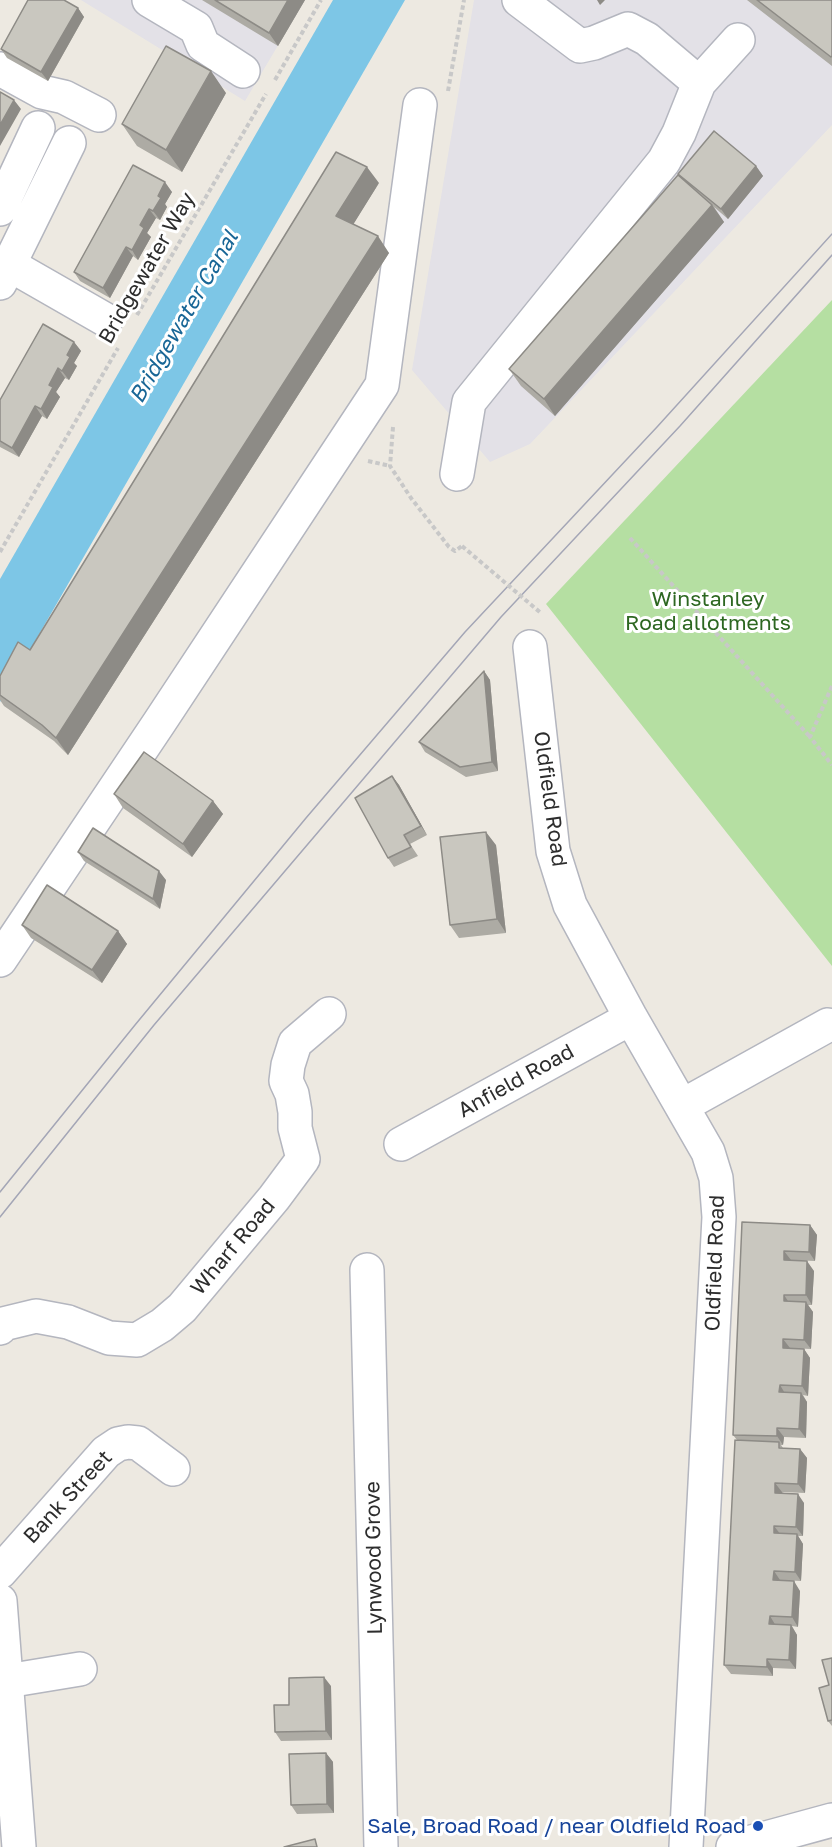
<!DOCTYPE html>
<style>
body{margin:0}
canvas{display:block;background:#ede9e1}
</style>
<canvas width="832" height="1847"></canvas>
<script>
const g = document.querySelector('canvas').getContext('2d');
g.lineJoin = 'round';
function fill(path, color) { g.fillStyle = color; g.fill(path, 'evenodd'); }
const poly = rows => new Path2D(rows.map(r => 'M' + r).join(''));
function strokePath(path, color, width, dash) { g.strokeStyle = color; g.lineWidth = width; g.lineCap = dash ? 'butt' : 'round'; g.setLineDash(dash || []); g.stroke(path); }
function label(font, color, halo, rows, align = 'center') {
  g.font = font + ' "Golos Text",sans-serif'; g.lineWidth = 6; g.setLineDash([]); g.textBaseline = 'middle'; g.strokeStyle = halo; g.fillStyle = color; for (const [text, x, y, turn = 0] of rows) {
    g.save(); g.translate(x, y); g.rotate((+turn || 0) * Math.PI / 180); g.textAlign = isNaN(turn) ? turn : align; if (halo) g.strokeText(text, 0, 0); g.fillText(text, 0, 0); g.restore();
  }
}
fill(poly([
 [81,0,305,0,245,101],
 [474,0,832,0,832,125,530,444,490,462,412,370]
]), '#e3e1e7');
fill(poly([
 [832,300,832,966,546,604]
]), '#b5dfa2');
fill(poly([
 [333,0,405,0,0,702,0,579]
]), '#7dc6e6');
const minor = poly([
 [149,0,196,28,203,45,243,71],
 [519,0,580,46,594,43,628,29,647,39,699,83,738,40],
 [0,69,42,92,64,97,99,115],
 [0,209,38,128],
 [10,265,106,320],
 [0,283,69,143],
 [457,474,469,402,664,161,679,133,699,83],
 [530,647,553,851,570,905,631,1018,708,1152,716,1178,719,1217,686,1847],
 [0,960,159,723,382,385,420,105],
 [682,1106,828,1025],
 [401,1144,631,1018],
 [367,1270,381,1847],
 [0,1328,3,1324,36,1316,68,1322,109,1338,137,1340,162,1325,182,1308,274,1198,303,1159,295,1128,295,1112,292,1094,286,1081,288,1065,295,1043,329,1014],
 [0,1572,106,1452,118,1444,128,1442,138,1443,173,1469],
 [0,1601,19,1847],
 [7,1681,80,1669],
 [733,1847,832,1820]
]);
strokePath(minor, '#b4b6bf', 36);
strokePath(poly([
 [275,80,321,0],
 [448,91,464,0],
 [137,315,266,94],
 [393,427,390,466,411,498,449,547,455,551,462,546],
 [368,461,390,466],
 [630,538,810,737],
 [0,552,118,348],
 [832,686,810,737,832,765]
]), '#c8c8c8', 4, [4.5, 3]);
strokePath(minor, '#fff', 33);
strokePath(poly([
 [0,1192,135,1025,306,818,465,632,657,427,832,234],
 [0,1217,154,1025,501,617,680,426,832,255]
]), '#a4a6b6', 1.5);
strokePath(poly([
 [462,546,542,614]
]), '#c8c8c8', 4, [4.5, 3]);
fill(poly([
 [202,0,305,0,278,46],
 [747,0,832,0,832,66],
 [78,8,84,17,48,81,7,58,1,49],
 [226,93,182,172,137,146,122,124],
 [133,165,172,192,165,204,167,207,160,220,156,218,147,233,151,237,138,260,133,256,110,298,80,281,74,272],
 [756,166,763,176,728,219,714,207,724,222,555,416,521,386,509,369,681,177,678,174],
 [379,183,353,224,389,253,68,755,54,741,4,706,0,700,0,676,30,650],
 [74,342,81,351,74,363,77,366,69,380,65,378,56,392,60,397,47,419,42,416,19,457,0,447,0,400],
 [484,671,490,680,498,771,466,777,425,752,419,742],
 [392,776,399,785,427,835,410,844,418,856,394,867,388,858],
 [114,794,213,801,223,814,192,857,123,808],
 [496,845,506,933,459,938,450,925],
 [78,852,166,880,160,909,84,861],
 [22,925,118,931,127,944,102,983,31,938],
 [742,1222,810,1225,817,1235,815,1261,791,1260,814,1271,812,1305,808,1305,813,1312,811,1349,790,1348,804,1349,810,1358,808,1396,803,1395,807,1402,806,1438,784,1437,783,1445,781,1445,783,1448,800,1449,807,1458,805,1493,782,1492,804,1503,803,1536,798,1536,803,1544,801,1581,780,1580,800,1591,798,1627,792,1626,797,1635,796,1669,773,1668,773,1676,731,1674,724,1665,737,1440,733,1435],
 [832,1658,832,1726,828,1721,829,1685],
 [331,1686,332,1740,281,1741,275,1732,289,1705],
 [326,1753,333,1762,334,1813,297,1814,291,1805]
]), '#adaba4');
fill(poly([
 [288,0,305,0,278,46,269,33],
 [597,0,605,0,600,5],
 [78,8,84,17,48,81,41,72],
 [211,71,226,93,182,172,166,150],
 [14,100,21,109,0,146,0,125],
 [756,166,763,176,728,219,721,209],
 [367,167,379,183,348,233,336,216],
 [165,182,172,192,165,204,167,207,160,220,153,211,158,196],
 [712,205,724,222,555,416,544,399],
 [149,209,156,218,147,233,151,237,138,260,132,250,140,225],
 [378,236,389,253,68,755,56,738],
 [126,247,133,256,110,298,103,288],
 [74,342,81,351,74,363,77,366,69,380,62,371,67,355],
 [58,368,65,378,56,392,60,397,47,419,41,409,49,385],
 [35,406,42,416,19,457,12,448],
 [484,671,490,680,498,771,492,762],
 [392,776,399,785,427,835,421,826],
 [213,801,223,814,192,857,183,844],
 [486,832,496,845,506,933,497,919],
 [159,871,166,880,160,909,153,899],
 [118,931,127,944,102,983,92,970],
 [810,1225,817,1235,815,1261,809,1252],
 [784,1251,791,1260,784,1260],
 [807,1261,814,1271,812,1305,806,1295],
 [784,1295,790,1304,784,1301],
 [806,1302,813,1312,811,1349,804,1340],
 [783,1339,790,1348,783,1348],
 [804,1349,810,1358,808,1396,802,1386],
 [780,1385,786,1395,779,1392],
 [801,1393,807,1402,806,1438,799,1429],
 [777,1428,784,1437,783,1445,777,1436],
 [800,1449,807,1458,805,1493,798,1484],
 [775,1483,782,1492,781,1502,775,1493],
 [798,1494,804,1503,803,1536,796,1527],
 [774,1526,781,1535,774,1533],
 [797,1534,803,1544,801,1581,795,1572],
 [774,1571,780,1580,780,1590,773,1580],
 [794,1581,800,1591,798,1627,792,1617],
 [770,1616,776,1626,769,1624],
 [791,1625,797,1635,796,1669,789,1660],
 [767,1659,773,1668,773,1676,767,1667],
 [324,1677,331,1686,332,1740,326,1731],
 [326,1753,333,1762,334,1813,327,1804]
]), '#8d8b86');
const building = poly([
 [28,0,64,0,78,8,41,72,1,49,28,0],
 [215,0,288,0,269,33,215,0],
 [757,0,832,0,832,56,831,57,757,0],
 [166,46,211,71,166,150,122,124,166,46],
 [0,92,14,100,0,125,0,92],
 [714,131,756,166,721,209,678,174,714,131],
 [336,152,367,167,336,216,378,236,56,738,42,725,0,695,0,676,18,642,30,650,336,152],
 [133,165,165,182,158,196,161,198,153,211,149,209,140,225,144,228,132,250,126,247,103,288,74,272,133,165],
 [678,175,712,205,544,399,509,369,678,175],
 [43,324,74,342,67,355,70,357,62,371,58,368,49,385,53,387,41,409,35,406,12,448,0,441,0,400,43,324],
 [484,671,492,762,460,767,419,742,484,671],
 [144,752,213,801,183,844,114,794,144,752],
 [392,776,421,826,404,835,411,847,388,858,355,798,392,776],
 [93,828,159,871,153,899,78,852,93,828],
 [486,832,497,919,450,925,440,837,486,832],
 [47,885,118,931,92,970,22,925,47,885],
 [742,1222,810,1225,809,1252,784,1251,784,1260,807,1261,806,1295,784,1295,784,1301,806,1302,804,1340,783,1339,783,1348,804,1349,802,1386,780,1385,779,1392,801,1393,799,1429,777,1428,777,1436,733,1435,742,1222],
 [735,1440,779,1442,779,1448,800,1449,798,1484,775,1483,775,1493,798,1494,796,1527,774,1526,774,1533,797,1534,795,1572,774,1571,773,1580,794,1581,792,1617,770,1616,769,1624,791,1625,789,1660,767,1659,767,1667,724,1665,735,1440],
 [832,1658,832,1720,828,1721,819,1688,829,1685,822,1660,832,1658],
 [324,1677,326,1731,275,1732,274,1705,289,1705,289,1678,324,1677],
 [326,1753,327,1804,291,1805,289,1754,326,1753],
 [315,1839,317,1847,284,1847,315,1839]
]);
fill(building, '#c9c7bf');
strokePath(building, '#8d8b86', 1.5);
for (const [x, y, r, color] of [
 [758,1826,6,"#1a4fb4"]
]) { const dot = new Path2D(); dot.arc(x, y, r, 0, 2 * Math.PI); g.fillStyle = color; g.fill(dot); strokePath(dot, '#fff', 2); }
label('21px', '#2d2d2d', '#fff', [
 ["Bridgewater Way",147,268,-60],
 ["Oldfield Road",550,799,82],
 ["Anfield Road",516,1081,-29],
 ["Wharf Road",233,1247,-50],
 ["Oldfield Road",715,1263,-88],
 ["Bank Street",68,1497,-47],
 ["Lynwood Grove",374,1558,-91]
]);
label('21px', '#2d6721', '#fff', [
 ["Winstanley",708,599],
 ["Road allotments",708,623]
]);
label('21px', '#164399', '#fff', [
 ["Sale, Broad Road / near Oldfield Road",746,1826]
], 'right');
label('italic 22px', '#186696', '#fff', [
 ["Bridgewater Canal",184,317,-60]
]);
</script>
